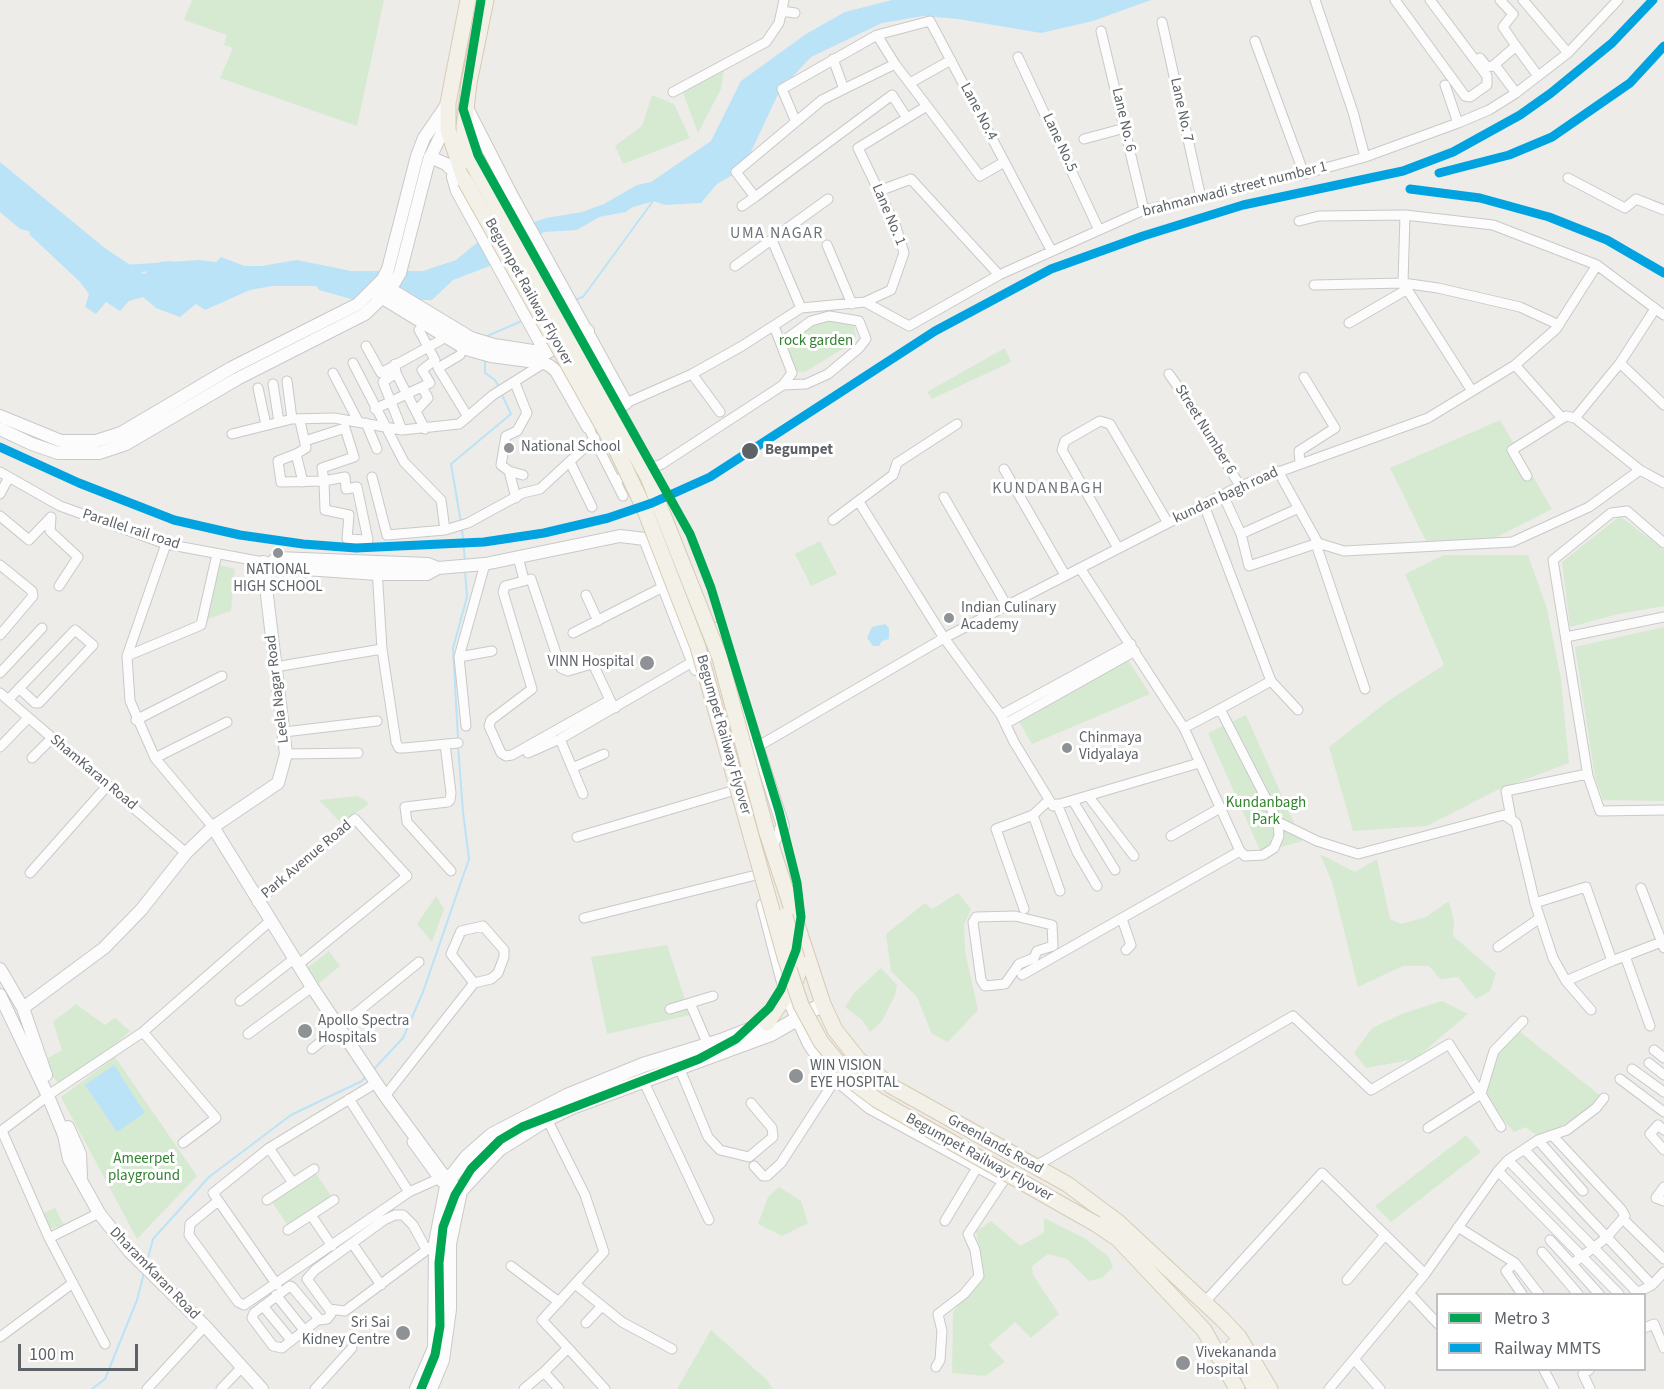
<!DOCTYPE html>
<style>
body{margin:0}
#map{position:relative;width:1664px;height:1389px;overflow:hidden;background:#edece8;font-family:"Source Sans 3",sans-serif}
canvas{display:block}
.legend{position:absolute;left:1436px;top:1293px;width:210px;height:78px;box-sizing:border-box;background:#fff;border:2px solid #bec0c2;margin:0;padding:8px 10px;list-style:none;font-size:18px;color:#5d6267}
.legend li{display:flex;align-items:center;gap:12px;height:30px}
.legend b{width:30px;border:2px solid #bec0c2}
.scale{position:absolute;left:18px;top:1344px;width:120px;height:27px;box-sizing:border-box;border:3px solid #5d6267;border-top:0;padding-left:8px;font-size:18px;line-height:21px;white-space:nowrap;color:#5d6267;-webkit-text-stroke:4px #fff;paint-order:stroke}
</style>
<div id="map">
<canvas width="1664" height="1389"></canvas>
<ul class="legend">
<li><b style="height:8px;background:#00a651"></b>Metro 3</li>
<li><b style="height:8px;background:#00a3e0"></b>Railway MMTS</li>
</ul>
<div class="scale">100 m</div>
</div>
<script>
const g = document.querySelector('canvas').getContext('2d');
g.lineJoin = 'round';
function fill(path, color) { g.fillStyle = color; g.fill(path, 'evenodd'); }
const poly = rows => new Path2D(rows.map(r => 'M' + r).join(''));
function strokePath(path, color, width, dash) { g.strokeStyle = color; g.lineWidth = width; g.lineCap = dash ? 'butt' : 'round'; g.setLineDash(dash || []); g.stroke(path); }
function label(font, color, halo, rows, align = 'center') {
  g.font = font + ' "Source Sans 3",sans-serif'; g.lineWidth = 6; g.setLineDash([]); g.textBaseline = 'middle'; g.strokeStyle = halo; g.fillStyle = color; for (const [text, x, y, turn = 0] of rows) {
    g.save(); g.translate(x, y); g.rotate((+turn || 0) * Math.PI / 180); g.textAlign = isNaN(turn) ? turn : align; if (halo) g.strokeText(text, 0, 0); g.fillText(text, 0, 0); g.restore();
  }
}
fill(poly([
 [192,0,384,0,357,126,220,78,233,48,224,45,227,35,184,20],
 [724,69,721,89,698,133,682,90],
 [652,95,674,104,690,138,623,164,615,146,642,126],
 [841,317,854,326,856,337,849,345,805,372,794,371,788,342,810,321],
 [1005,348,1011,362,932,399,927,392],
 [1500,420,1552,509,1493,539,1426,541,1390,468],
 [1620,516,1664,550,1664,606,1618,614,1570,627,1562,562],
 [820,541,837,574,811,586,795,554],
 [1444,555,1528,555,1547,609,1561,679,1569,763,1497,790,1427,826,1353,831,1329,747,1388,701,1444,665,1405,574],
 [220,565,235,569,231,611,205,620],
 [1664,627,1664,801,1603,800,1595,777,1575,647],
 [1126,657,1150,694,1032,744,1017,718],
 [1246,715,1302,841,1261,853,1208,733],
 [357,796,364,799,369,804,341,823,319,800],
 [1320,854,1355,872,1377,859,1390,919,1401,924,1426,917,1449,901,1454,921,1453,936,1496,973,1490,991,1476,999,1458,977,1440,979,1429,966,1403,966,1358,987,1332,882],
 [958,893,971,909,964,925,965,951,978,1010,948,1042,932,1034,917,997,891,971,886,934,925,903,932,909],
 [436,896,444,909,432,942,417,924],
 [667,945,690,1015,607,1034,591,957],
 [329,951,340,966,318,984,306,969],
 [881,968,897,985,895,995,882,1021,870,1032,862,1020,845,1007,854,993],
 [1442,1001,1468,1014,1415,1059,1366,1068,1354,1053,1372,1028,1404,1013],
 [76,1004,105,1025,115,1018,130,1031,106,1053,59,1084,41,1062,62,1050,53,1022],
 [1519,1031,1602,1097,1587,1112,1552,1131,1536,1135,1526,1127,1514,1132,1492,1107,1484,1092,1500,1049],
 [115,1057,197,1176,137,1239,61,1097],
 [1466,1135,1481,1152,1391,1222,1375,1206],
 [315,1172,332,1197,289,1227,272,1202],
 [779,1187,801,1201,808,1223,782,1236,758,1224,768,1197],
 [55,1208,64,1225,50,1229,44,1213],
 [1044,1218,1086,1239,1109,1257,1113,1267,1102,1278,1089,1281,1067,1259,1048,1254,1032,1266,1033,1275,1059,1314,1031,1338,1015,1322,989,1345,1005,1362,985,1376,952,1373,953,1312,984,1273,976,1231,991,1221,1020,1246,1044,1233],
 [711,1330,766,1379,773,1389,677,1389]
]), '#d6ead2');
fill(poly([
 [892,0,1151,0,1093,21,1041,33,958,19,923,16,882,23,811,57,780,90,743,169,717,184,701,203,665,205,644,198,626,212,599,217,577,230,544,232,495,264,453,280,432,300,358,301,319,290,316,286,272,286,250,290,205,310,196,304,180,317,156,308,143,297,129,301,120,311,106,302,96,314,85,307,89,294,80,282,30,235,29,231,20,229,0,212,0,162,106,249,144,274,160,262,172,261,179,267,190,267,193,262,200,268,209,269,221,257,245,266,261,266,297,260,351,271,423,271,456,260,479,241,546,218,582,212,604,204,637,185,651,182,711,141,741,81,806,34,845,12],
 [885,624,889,628,889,639,882,641,879,646,873,646,867,638,872,627],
 [114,1065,145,1113,117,1132,85,1085]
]), '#bbe3f8');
strokePath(poly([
 [574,300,583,297,653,201],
 [485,337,524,320],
 [485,360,485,373,495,380,499,387],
 [461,523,451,464,511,414,501,393],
 [462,528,465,561],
 [458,739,453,648,467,597,465,570],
 [374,1069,403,1038,423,992,469,859,463,812,458,745],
 [147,1262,153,1239,209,1177,291,1115,362,1081,367,1075],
 [92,1389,105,1379,137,1300,144,1273]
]), '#bbe3f8', 2);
strokePath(poly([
 [630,204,657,196],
 [124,269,199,264,222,267]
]), '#bbe3f8', 8);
const minor = poly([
 [1315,0,1353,112,1365,157],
 [1395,0,1465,96,1470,97,1487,85,1487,76,1430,0],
 [1523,0,1568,53],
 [782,11,795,13],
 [1162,22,1201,198],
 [1101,31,1144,210],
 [877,35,895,64,980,176,1004,162],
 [1255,41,1304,174],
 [1516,46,1538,76],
 [1018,57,1099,230],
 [1480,58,1487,67,1493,66,1516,46,1503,27,1513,14,1500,0],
 [833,59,844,89,822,100,736,172,755,197,892,95,907,118],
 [1495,65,1516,93],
 [910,83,951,60],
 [1445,85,1458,123],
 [844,89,895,64],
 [673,92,766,42,779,23,784,0],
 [796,122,782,89,877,35,930,21,1051,250],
 [1084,139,1125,128],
 [1568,178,1625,208,1636,199,1664,210],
 [879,191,911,179,999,275],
 [742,206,755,197],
 [1405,215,1403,283,1472,391],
 [1299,221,1319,216,1405,215,1493,225,1597,265],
 [772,240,801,308],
 [827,245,852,304],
 [735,266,828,199],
 [1314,285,1403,283,1438,288,1520,307,1559,325],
 [865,302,891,290,904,253,896,227,858,148,927,106],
 [1349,323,1406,290],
 [781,343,811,321,829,316,859,321,866,339,859,348,828,374,806,384,783,385],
 [366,346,381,373,441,340],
 [460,355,438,368,468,417],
 [353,363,404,462,441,500,445,530],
 [1620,363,1664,405],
 [395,364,396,373,425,429],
 [1515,365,1562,418],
 [333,373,358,421],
 [396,373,383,382,402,430],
 [692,374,720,412],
 [1169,374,1193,408,1240,486],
 [287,381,292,419],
 [515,383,527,413,517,431,506,436,501,465,509,471,523,475],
 [273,384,279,422],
 [258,388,266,425],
 [626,403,692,374,742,346,801,308,865,302,909,326,999,275,1144,210,1304,174,1365,157,1458,123,1489,110,1516,93,1568,53,1618,0],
 [375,409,430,383,422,370,435,360,419,330],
 [416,411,428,398,422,387],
 [1575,418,1620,363,1655,309],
 [300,421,306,448,296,454,303,482],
 [366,423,377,449],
 [588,427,623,496],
 [232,434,292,419,334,418,402,430,459,424,493,395,544,363],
 [296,454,278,461,281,482,324,481,345,477,346,489,357,487,368,540,347,539,349,515,325,510,324,481,322,468,354,457,345,428,305,441],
 [570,462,592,507],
 [1300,463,1299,451,1335,428,1304,377],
 [1004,469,1065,575],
 [509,471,516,498],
 [1278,471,1318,543,1344,551,1512,542,1589,507,1640,470],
 [0,472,60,506,166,544,263,562],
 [1527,476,1512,450,1566,416,1575,418,1640,470,1664,483],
 [372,477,387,535,445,530,468,523,523,493,540,489,595,438],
 [616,480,662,464,783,385,792,373,774,326],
 [0,494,9,477],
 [1223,495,1241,534,1249,566,1318,543],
 [944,497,1007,606],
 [859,502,944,638,1001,715,1014,742,1053,806,1199,763],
 [1204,505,1271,681],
 [0,516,29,540,51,517],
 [51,517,50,531,78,557,59,586],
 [833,520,893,475,897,463,957,424],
 [1241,534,1299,508],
 [1664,543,1627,511,1611,513,1553,560,1588,776,1600,811,1664,810],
 [166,544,127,656,130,701,155,758,213,827],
 [1316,544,1365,689],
 [1118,548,1062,450,1065,441,1100,421,1110,424,1168,523],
 [518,557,524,580],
 [0,565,32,591,33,596,0,635],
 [1080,568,1184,728,1240,851,1245,856,1263,855,1274,848,1279,836,1278,822,1220,709,1184,728],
 [377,569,382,649,396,742,399,748,404,748,458,743],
 [586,595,598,621],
 [573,633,665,586],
 [1566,637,1664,617],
 [127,656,201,625,217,554],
 [459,657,492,651],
 [275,667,382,649],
 [0,673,42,628],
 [0,693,186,853],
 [8,700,75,630,93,645,39,703,35,703,19,688],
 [610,700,512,755,506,756,501,753,489,726,491,720,532,689,503,592,505,586,531,579,561,668,568,671,592,664,594,666,610,700,612,704,615,708],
 [1220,709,1271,681,1298,710],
 [1001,715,1131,644],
 [136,720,222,676],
 [1005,724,1135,651],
 [466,726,459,657,485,564],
 [284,732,377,721],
 [560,739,583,794],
 [445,744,451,793,450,800,448,802,405,807,407,822,451,871],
 [0,747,28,718],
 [757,747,944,638,1240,486,1428,418,1515,365,1556,329,1597,265,1664,315],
 [528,753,560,739,694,661,721,651],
 [286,754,358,753],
 [32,758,52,738],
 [155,758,227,722],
 [572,768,604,754],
 [1089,797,1134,856],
 [1049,800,1033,815,1060,891],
 [1073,801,1115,870],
 [1057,804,1077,852,1097,886],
 [1511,818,1506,791,1587,774],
 [1278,822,1317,841,1358,854,1504,815,1516,823,1535,903],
 [1171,836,1220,808],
 [577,837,732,791],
 [30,873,108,785],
 [1641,888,1664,948],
 [257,902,355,819,407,876,299,964],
 [1024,909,996,829,1033,815],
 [1015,916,1052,925,1053,946,1037,951,1034,958,1019,964,1005,984,985,986,981,980,973,922,976,917,1015,916],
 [584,918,756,875],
 [1122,919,1131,945,1126,950],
 [1498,947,1540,918],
 [1625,956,1650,1026],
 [1022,975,1240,851],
 [1566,981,1553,958,1535,903,1586,887,1612,961,1664,941],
 [240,1001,295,958],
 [670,1009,690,1003],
 [1591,1010,1566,981,1612,961],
 [143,1032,216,1118,183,1143],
 [248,1034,312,987],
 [708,1045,690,1003,713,996],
 [312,1049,419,962],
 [1654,1050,1664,1058],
 [1649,1063,1664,1075],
 [679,1067,708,1137,720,1150,749,1157,773,1137,772,1128,751,1103],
 [1632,1069,1664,1092],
 [1620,1079,1664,1112],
 [643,1080,709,1220],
 [385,1096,474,983,491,979,498,973,504,957,504,950,483,926,461,931,451,954,474,983],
 [349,1099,409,1192],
 [547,1119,585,1195,604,1252,542,1320,568,1348,544,1372,559,1389],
 [1501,1127,1481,1094,1494,1051,1523,1021],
 [1664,1130,1658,1125,1650,1134,1664,1150],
 [2,1131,49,1238,105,1344],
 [0,1132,53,1092,143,1032,269,922],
 [1552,1135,1621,1209,1625,1216,1606,1238,1572,1264,1599,1294],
 [1538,1140,1583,1191],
 [412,1142,441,1182],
 [269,1148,293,1183],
 [1525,1150,1652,1285],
 [1508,1160,1638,1293],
 [754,1166,763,1176,767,1176,781,1163,835,1080],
 [1034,1167,1293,1016,1371,1090,1449,1044,1481,1094,1428,1128],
 [1498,1171,1619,1294],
 [1664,1187,1656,1198,1664,1201],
 [267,1200,314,1169],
 [218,1201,190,1224,189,1235,238,1302,244,1305,409,1192,438,1179],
 [311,1215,332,1246],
 [1624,1220,1664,1259],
 [945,1221,978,1166],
 [1458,1227,1515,1263],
 [288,1230,334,1200],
 [49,1238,99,1213],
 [1550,1240,1572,1264],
 [352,1243,381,1285],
 [426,1249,413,1225,403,1215,395,1215,384,1220,315,1270,307,1279,329,1309,345,1311,436,1243],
 [1542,1252,1578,1294],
 [511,1266,559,1302],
 [1347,1280,1385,1235],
 [575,1284,622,1322,672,1349],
 [277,1285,213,1193,269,1148,376,1083],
 [1409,1293,1438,1324],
 [1522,1294,1506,1271,1515,1263,1539,1294],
 [1635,1294,1652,1285,1664,1272],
 [276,1295,304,1330],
 [1203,1304,1322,1173,1425,1274],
 [263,1306,291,1340],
 [319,1319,282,1348,273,1346,252,1318,254,1313,290,1286,292,1287,319,1319,319,1320,327,1319,331,1314,329,1309],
 [586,1323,601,1307],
 [1644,1328,1654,1324,1664,1348],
 [0,1337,73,1283],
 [568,1348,605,1389],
 [1354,1359,1380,1389],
 [936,1367,940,1360,942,1331,938,1314,964,1294,979,1276,975,1250,968,1234,1004,1180],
 [1544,1370,1554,1389],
 [1589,1370,1583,1374,1590,1389],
 [147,1389,205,1326],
 [221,1389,242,1367],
 [315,1389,352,1348],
 [524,1389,544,1372],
 [1329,1389,1425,1274,1498,1171,1508,1160,1538,1140,1567,1130,1596,1108,1604,1098]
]);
const tertiary = poly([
 [430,157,446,164,454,172],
 [456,159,453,177,457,191,546,353],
 [385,286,471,338,494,345,546,353,588,331],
 [371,291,466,349,491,356,544,363,550,366,556,371,588,427,626,403,512,196,466,106],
 [0,416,61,441,96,441,121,433,231,368,358,304,383,279,388,269,417,156,424,138,448,103],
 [0,429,32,444,58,453,99,453,126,444,237,379,365,314,390,290,400,273,429,160,448,120],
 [271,563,277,558,428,564,438,568],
 [687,641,719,628,783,826,771,845],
 [213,827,312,987,385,1096,441,1172,454,1186],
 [763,905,786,994,809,1044,829,1073,869,1107,1003,1180],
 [0,969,23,1008,46,1075],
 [0,995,48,1096,64,1135,69,1159,99,1213,129,1251,205,1326,262,1389],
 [23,1008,104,948,141,910,186,853,213,827,278,783,286,754,263,562,277,567,377,574,427,574,438,568,485,564,620,536,645,539,696,669],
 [68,1127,80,1154,81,1176]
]);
const secondary = poly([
 [417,1389,435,1348,436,1243,448,1181,467,1157,492,1135,567,1096,643,1065,721,1041,767,1023],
 [430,1389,442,1360,449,1309,449,1244,460,1191,499,1149,547,1119,572,1107,771,1034,823,1004]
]);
const primary = poly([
 [473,164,465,145,464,127,469,83,486,0],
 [465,181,448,130,448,103,468,0],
 [767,833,823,1004,835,1030,858,1059,891,1086,1067,1184,1118,1222,1222,1319,1239,1337,1270,1389],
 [767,1023,795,982,798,974,797,959],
 [1096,1224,1118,1239,1204,1330,1237,1389],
 [1233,1346,1255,1389]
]);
strokePath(minor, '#c9c9c9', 11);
strokePath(tertiary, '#c9c9c9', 14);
strokePath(secondary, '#cacaca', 16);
strokePath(primary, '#d7cbb4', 17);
strokePath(minor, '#fcfcfc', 9);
strokePath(tertiary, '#fcfcfc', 12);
strokePath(secondary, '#fcfcfc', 14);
strokePath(primary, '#f3f0e8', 15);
const primaryBridge = poly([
 [473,164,648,477,720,658,767,833],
 [465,181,617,451,644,508,698,647,785,957,801,1005,821,1042,857,1085,877,1100,1096,1224],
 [785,916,797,959]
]);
strokePath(primaryBridge, '#d7cbb4', 17, []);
strokePath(primaryBridge, '#f3f0e8', 15);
strokePath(poly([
 [1439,173,1509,155,1552,137,1630,83,1664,46],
 [1410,189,1480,198,1549,217,1607,240,1664,273],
 [0,447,79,483,174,520,240,535,303,544,356,548,484,542,544,533,608,518,652,503,710,477,935,331,1051,269,1143,236,1243,205,1403,171,1453,152,1520,115,1551,93,1612,43,1653,0]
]), '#00a3e0', 9);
strokePath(poly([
 [421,1389,435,1355,440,1326,439,1263,443,1227,455,1195,471,1169,500,1140,522,1127,699,1059,736,1039,769,1008,781,989,796,950,801,917,797,883,779,811,711,588,690,534,478,155,463,109,481,0]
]), '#00a651', 9);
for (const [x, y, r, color] of [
 [509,448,6,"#8f9294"],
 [750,451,9,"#5d6267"],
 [278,553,6,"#8f9294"],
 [949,618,6,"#8f9294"],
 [647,663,8,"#8f9294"],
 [1067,748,6,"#8f9294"],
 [305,1031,8,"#8f9294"],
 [796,1076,8,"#8f9294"],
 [403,1333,8,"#8f9294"],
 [1183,1363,8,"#8f9294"]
]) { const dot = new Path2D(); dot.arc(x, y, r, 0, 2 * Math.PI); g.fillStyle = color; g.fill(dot); strokePath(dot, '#fff', 2); }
label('15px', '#5d6267', '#fff', [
 ["Lane No. 7",1181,110,78],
 ["Lane No.4",978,112,62],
 ["Lane No. 6",1123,120,77],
 ["Lane No.5",1059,143,65],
 ["brahmanwadi street number 1",1235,190,-14],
 ["Lane No. 1",888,215,67],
 ["Begumpet Railway Flyover",528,292,61],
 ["Street Number 6",1205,430,58],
 ["kundan bagh road",1226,496,-25],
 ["Parallel rail road",131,530,18],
 ["Leela Nagar Road",278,689,-97],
 ["Begumpet Railway Flyover",723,735,74],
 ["ShamKaran Road",93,773,40],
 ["Park Avenue Road",307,860,-40],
 ["Greenlands Road",995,1145,29],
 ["Begumpet Railway Flyover",979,1158,29],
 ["DharamKaran Road",154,1274,46]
]);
label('15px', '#31832f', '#fff', [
 ["rock garden",816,342],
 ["Kundanbagh",1266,804],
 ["Park",1266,821],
 ["Ameerpet",144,1160],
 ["playground",144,1177]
]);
label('15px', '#5d6267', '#fff', [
 ["National School",521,448],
 ["NATIONAL",278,571,"center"],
 ["HIGH SCHOOL",278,588,"center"],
 ["Indian Culinary",961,609],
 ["Academy",961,626],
 ["VINN Hospital",634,663,"right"],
 ["Chinmaya",1079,739],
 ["Vidyalaya",1079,756],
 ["Apollo Spectra",318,1022],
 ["Hospitals",318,1039],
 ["WIN VISION",810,1067],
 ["EYE HOSPITAL",810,1084],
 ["Sri Sai",390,1324,"right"],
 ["Kidney Centre",390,1341,"right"],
 ["Vivekananda",1196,1354],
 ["Hospital",1196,1371]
], 'left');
label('bold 15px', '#5d6267', '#fff', [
 ["Begumpet",765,451]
], 'left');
g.letterSpacing = '1.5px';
label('16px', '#6e7479', '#fff', [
 ["UMA NAGAR",777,234],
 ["KUNDANBAGH",1048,489]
]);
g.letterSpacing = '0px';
</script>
